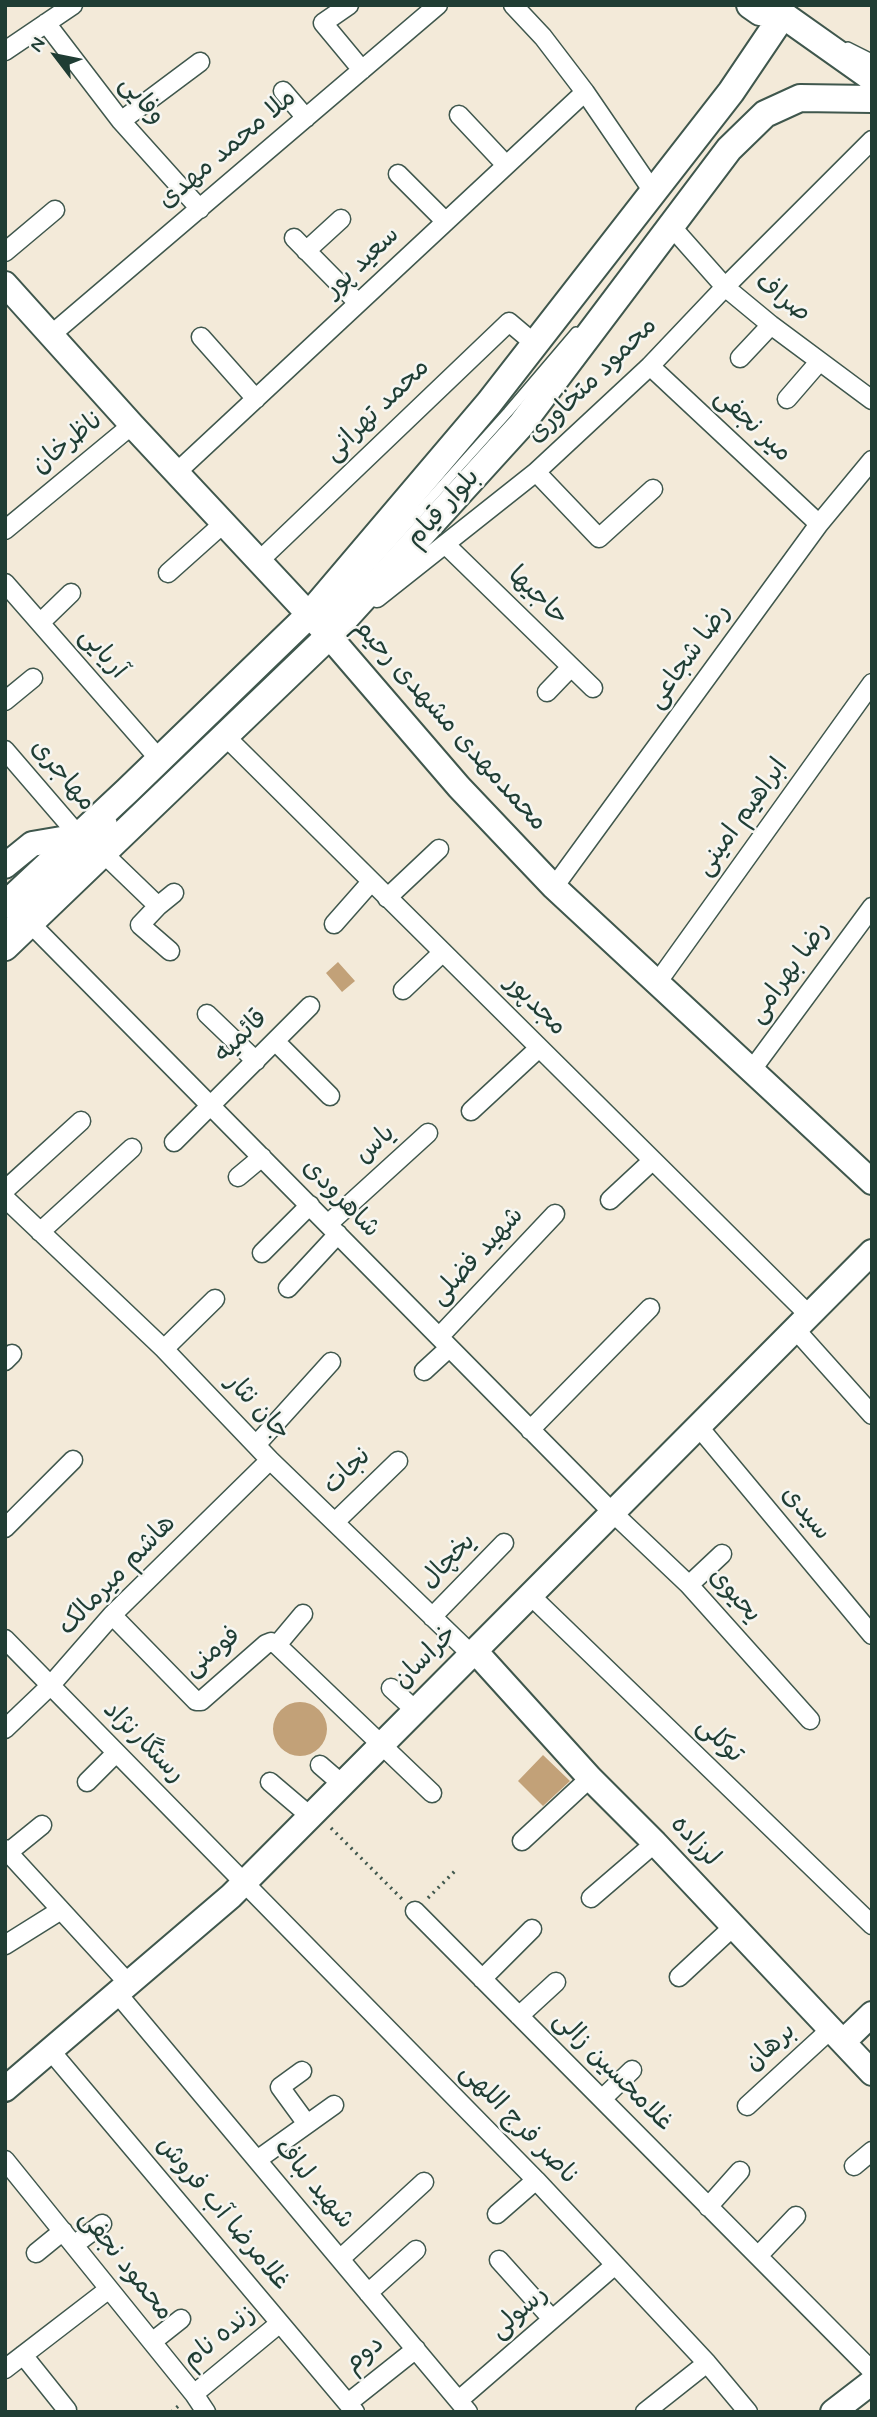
<!DOCTYPE html>
<meta charset="utf-8">
<style>
body{margin:0}
#map{position:relative;width:877px;height:2417px;overflow:hidden;background:#f3ead9;font-family:Mynerve,sans-serif}
canvas{display:block}
.frame{position:absolute;inset:0;border:7px solid #1f3d34;pointer-events:none}
.north{position:absolute;left:21px;top:21px;width:70px;height:70px;-webkit-text-stroke:5px #f6f6f2;paint-order:stroke;rotate:302deg;font-size:19px;font-weight:700;line-height:28px;text-align:center;color:#1f3d34}
.north::after{content:'';display:block;margin:auto;width:24px;height:32px;background:#1f3d34;clip-path:polygon(50% 0,100% 100%,50% 72%,0 100%)}
</style>
<div id="map">
<canvas width="877" height="2417"></canvas>
<div class="frame"></div>
<div class="north">N</div>
</div>
<script>
const g = document.querySelector('canvas').getContext('2d');
g.lineJoin = 'round';
function fill(path, color) { g.fillStyle = color; g.fill(path, 'evenodd'); }
const poly = rows => new Path2D(rows.map(r => 'M' + r).join(''));
function strokePath(path, color, width, dash) { g.strokeStyle = color; g.lineWidth = width; g.lineCap = dash ? 'butt' : 'round'; g.setLineDash(dash || []); g.stroke(path); }
function label(font, color, halo, rows, align = 'center') {
  g.font = font + ' Mynerve,"Playpen Sans Arabic",sans-serif'; g.lineWidth = 5; g.setLineDash([]); g.textBaseline = 'middle'; g.strokeStyle = halo; g.fillStyle = color; for (const [text, x, y, turn = 0] of rows) {
    g.save(); g.translate(x, y); g.rotate((+turn || 0) * Math.PI / 180); g.textAlign = isNaN(turn) ? turn : align; if (halo) g.strokeText(text, 0, 0); g.fillText(text, 0, 0); g.restore();
  }
}
fill(poly([
 [338,962,355,981,342,992,326,973],
 '273 1729a27 27 0 1 1 54 0a27 27 0 1 1-54 0Z',
 [543,1755,570,1781,543,1806,518,1781]
]), '#c2a178');
const lane = poly([
 [848,47,872,59],
 [319,623,508,412,576,332],
 [5,926,112,822]
]);
const street = poly([
 [349,5,323,23,362,70],
 [513,5,543,37,585,92,654,193],
 [46,23,121,121,200,209],
 [5,51,73,5],
 [283,91,306,118],
 [459,115,506,165],
 [121,121,200,62],
 [398,174,445,221],
 [671,226,725,287,771,325,872,400],
 [294,238,358,303],
 [306,251,341,219],
 [5,252,55,210],
 [52,334,438,5],
 [201,337,256,399],
 [740,358,771,325],
 [650,366,819,524],
 [787,399,819,362],
 [177,472,585,92],
 [536,472,599,538,653,489],
 [5,530,132,425],
 [445,544,593,688],
 [259,561,509,322,535,344],
 [168,573,224,523],
 [5,583,160,760],
 [377,598,536,472,650,366,725,287,872,140],
 [40,623,71,593],
 [547,692,571,667],
 [5,701,33,678],
 [225,736,808,1314],
 [5,750,79,836],
 [103,853,158,906,140,925,170,951],
 [554,887,819,524,872,460],
 [387,898,439,849],
 [158,906,174,893],
 [30,923,612,1512,689,1585,810,1720],
 [334,924,371,882],
 [657,983,872,683],
 [403,990,443,952],
 [207,1014,256,1061],
 [275,1041,330,1096],
 [751,1071,872,907],
 [471,1111,539,1048],
 [174,1142,310,1006],
 [238,1177,262,1157],
 [5,1190,81,1121],
 [5,1198,164,1349,270,1460,471,1654],
 [610,1200,652,1161],
 [328,1224,428,1133],
 [40,1232,132,1148],
 [262,1253,310,1205],
 [288,1288,338,1234],
 [795,1329,872,1415],
 [439,1337,555,1214],
 [164,1349,215,1299],
 [5,1361,12,1354],
 [424,1371,449,1348],
 [698,1426,872,1635],
 [530,1430,650,1308],
 [256,1445,331,1362],
 [335,1522,398,1461],
 [5,1528,73,1460],
 [689,1585,722,1554],
 [530,1595,872,1925],
 [112,1615,196,1701,201,1701,266,1644,271,1642,277,1645,432,1793],
 [432,1617,504,1543],
 [5,1639,536,2180,707,2363,748,2412],
 [277,1645,303,1614],
 [391,1688,415,1710],
 [5,1729,50,1686,112,1615,270,1460],
 [320,1765,342,1784],
 [87,1782,116,1753],
 [270,1782,310,1816],
 [522,1841,590,1778],
 [5,1849,128,1983],
 [5,1855,42,1825],
 [591,1898,655,1843],
 [415,1911,872,2371],
 [5,1945,61,1910],
 [679,1977,734,1926],
 [482,1979,532,1929],
 [117,1993,468,2412],
 [519,2016,556,1982],
 [50,2050,355,2412],
 [302,2071,280,2087,307,2124],
 [602,2099,632,2070],
 [747,2106,831,2029],
 [5,2160,194,2394,206,2412],
 [257,2160,334,2105],
 [854,2166,872,2151],
 [708,2207,740,2171],
 [497,2214,536,2180],
 [74,2245,102,2224],
 [36,2253,63,2231],
 [758,2256,796,2216],
 [340,2259,424,2182],
 [499,2260,552,2319],
 [368,2293,416,2250],
 [152,2342,181,2319],
 [23,2355,67,2410],
 [5,2369,109,2289],
 [194,2394,280,2323],
 [459,2400,615,2265],
 [348,2403,416,2349],
 [645,2412,707,2363]
]);
const secondary = poly([
 [5,284,132,425,329,636,459,787,554,887,872,1182],
 [5,866,32,844,79,836],
 [475,1651,590,1778,655,1843,872,2073],
 [843,2042,872,2014],
 [5,2089,231,1896,872,1252],
 [833,2412,872,2382]
]);
const primary = poly([
 [750,5,760,12,783,15,872,78],
 [5,905,127,791,309,615,489,403,731,92,783,15],
 [5,947,329,636,521,425,729,149,765,114,800,98,872,99]
]);
strokePath(lane, '#3f574d', 12);
strokePath(street, '#3f574d', 21);
strokePath(secondary, '#3f574d', 28);
strokePath(primary, '#3f574d', 30);
strokePath(poly([
 [331,1828,402,1899],
 [428,1898,456,1870],
 [171,2412,181,2404]
]), '#3f574d', 3.5, [2, 5]);
strokePath(lane, '#fff', 9);
strokePath(street, '#fff', 18);
strokePath(secondary, '#fff', 24);
strokePath(primary, '#fff', 26);
label('26px', '#1f3d34', '#f6f6f2', [
 ["وفایی",141,101,50],
 ["ملا محمد مهدی",228,150,-40],
 ["سعید پور",363,263,-43],
 ["صراف",782,299,38],
 ["محمود متخاوری",593,381,-44],
 ["محمد تهرانی",378,411,-44],
 ["میر نجفی",752,426,43],
 ["ناظرخان",68,444,-39],
 ["بلوار قیام",444,509,-48],
 ["حاجیها",537,597,44],
 ["آریایی",102,654,49],
 ["رضا شجاعی",690,657,-54],
 ["محمدمهدی مشهدی رحیم",449,726,48],
 ["مهاجری",62,776,50],
 ["ابراهیم امینی",743,818,-54],
 ["رضا بهرامی",790,973,-54],
 ["مجدپور",535,1006,45],
 ["قائمیه",242,1037,-45],
 ["یاس",376,1145,-42],
 ["شاهرودی",340,1199,46],
 ["شهید فضلی",478,1257,-47],
 ["جان نثار",257,1408,47],
 ["نجات",348,1472,-44],
 ["سیدی",805,1514,50],
 ["یخچال",449,1562,-46],
 ["هاشم میرمالک",118,1576,-46],
 ["یحیوی",734,1596,48],
 ["فومنی",213,1653,-38],
 ["خراسان",426,1658,-45],
 ["توکلی",719,1741,44],
 ["رستگارنژاد",143,1743,45],
 ["لرزاده",694,1842,47],
 ["برهان",771,2048,-42],
 ["غلامحسین زالی",612,2072,45],
 ["ناصر فرج اللهی",518,2125,46],
 ["شهید لباف",313,2185,50],
 ["غلامرضا آب فروش",222,2214,50],
 ["محمود نجفی",125,2266,51],
 ["رسولی",520,2313,-41],
 ["زنده نام",220,2338,-39],
 ["دوم",365,2355,-39]
]);
</script>
